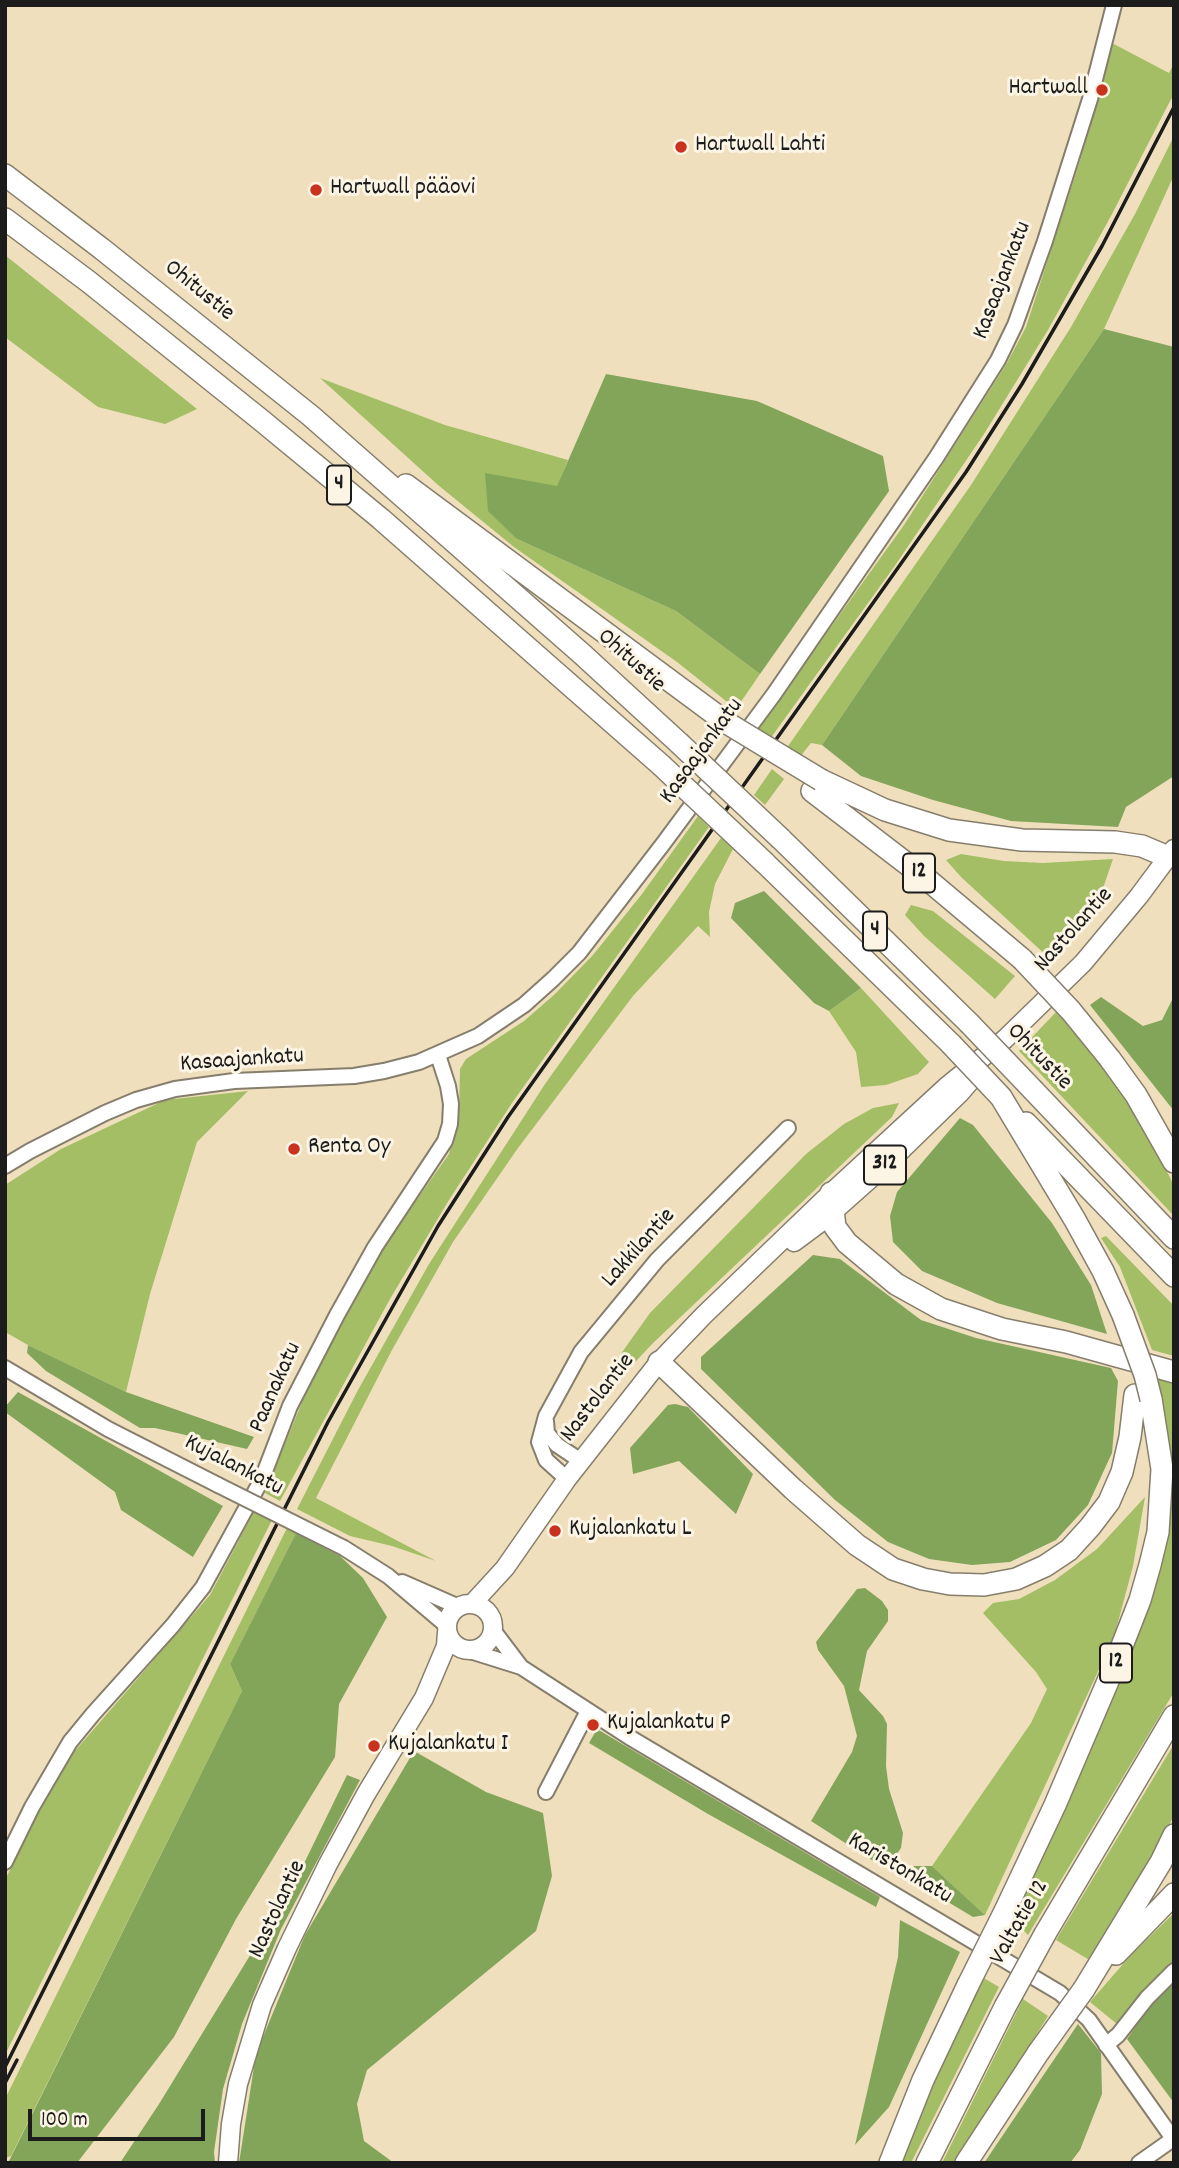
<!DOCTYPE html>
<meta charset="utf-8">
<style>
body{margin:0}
#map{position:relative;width:1179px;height:2168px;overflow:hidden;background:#f0dfbd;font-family:Dekko,sans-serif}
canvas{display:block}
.frame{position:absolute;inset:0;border:7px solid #1c1c1c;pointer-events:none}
.scale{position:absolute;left:28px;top:2109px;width:177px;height:32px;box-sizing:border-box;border:4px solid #1c1c1c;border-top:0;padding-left:9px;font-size:21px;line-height:24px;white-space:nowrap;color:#1c1c1c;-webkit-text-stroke:5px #fcf5e5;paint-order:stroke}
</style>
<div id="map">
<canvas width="1179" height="2168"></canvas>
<div class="frame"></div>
<div class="scale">100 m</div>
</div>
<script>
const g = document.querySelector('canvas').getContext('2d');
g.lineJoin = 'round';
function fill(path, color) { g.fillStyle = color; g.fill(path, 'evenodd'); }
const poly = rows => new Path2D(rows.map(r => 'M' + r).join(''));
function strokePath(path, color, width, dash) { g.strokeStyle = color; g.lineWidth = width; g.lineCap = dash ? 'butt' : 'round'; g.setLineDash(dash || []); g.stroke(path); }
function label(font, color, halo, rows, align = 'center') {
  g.font = font + ' Dekko,sans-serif'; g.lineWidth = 6; g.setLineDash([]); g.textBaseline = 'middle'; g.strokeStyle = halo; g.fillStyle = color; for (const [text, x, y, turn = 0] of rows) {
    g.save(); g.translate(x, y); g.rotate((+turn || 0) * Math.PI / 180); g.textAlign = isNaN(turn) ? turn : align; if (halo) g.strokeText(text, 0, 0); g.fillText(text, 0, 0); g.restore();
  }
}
fill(poly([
 [1112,43,1169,73,1174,63,1174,94,1168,105,1111,216,1048,330,984,434,894,567,770,739,757,730,904,525,1007,363,1026,327,1080,161],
 [1174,136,1174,175,1104,329,822,745,811,743,799,758,786,749,971,485,1071,327,1135,214],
 [5,255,197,409,165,424,98,407,5,337],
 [320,378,445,425,568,460,557,487,517,539,676,611,760,674,736,709,677,662,514,547,438,485],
 [772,769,784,779,765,805,754,795],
 [698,816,709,827,512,1103,449,1200,390,1299,280,1501,265,1493,311,1380,380,1252,449,1154,459,1111,460,1069,466,1059,524,1021,555,994,593,955,642,894],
 [721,838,733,849,715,884,709,912,710,937,698,926,633,996,518,1148,453,1242,392,1350,316,1498,436,1561,392,1546,350,1536,297,1509,358,1390,429,1264,545,1084],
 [961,854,1004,861,1043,863,1113,859,1102,891,1048,957,961,877,946,860],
 [911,905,933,911,1015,976,995,999,924,936,905,915],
 [861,988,929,1062,918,1074,886,1085,861,1087,856,1052,829,1011],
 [1057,1011,1086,1044,1129,1103,1161,1159,1174,1186,1174,1216,1019,1051],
 [248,1091,197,1142,150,1294,126,1392,28,1345,5,1332,5,1185,61,1149,165,1100],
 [899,1103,892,1117,652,1344,611,1388,610,1369,650,1313,806,1154,844,1124,873,1108],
 [1106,1236,1174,1306,1174,1356,1152,1350,1120,1267,1101,1238],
 [1154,1377,1174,1384,1174,1692,1028,1935,1011,1917,1154,1580],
 [1145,1497,1133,1566,1114,1637,985,1915,932,1866,1031,1723,1047,1689,1036,1672,983,1613,993,1603,1019,1599,1055,1580,1097,1549],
 [254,1512,272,1520,5,2055,5,1880,35,1819,74,1752,210,1595],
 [287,1528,296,1533,230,1664,242,1691,11,2156,5,2158,5,2099],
 [1174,1744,1174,1815,1145,1877,1091,1961,1056,1940],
 [1174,1913,1174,1963,1144,1991,1117,2024,1090,2002,1130,1956],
 [982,1977,999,1987,911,2163,898,2163,909,2130],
 [1023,1999,1048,2016,956,2163,942,2163]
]), '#a3be64');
fill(poly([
 [1104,329,1174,347,1174,776,1126,807,1118,827,1011,821,933,800,861,776,822,745],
 [606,374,757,401,883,456,889,491,760,674,676,611,517,539,488,511,485,473,557,486],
 [764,891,861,988,829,1011,814,1003,731,918,735,903],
 [1174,996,1174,1111,1090,1005,1101,997,1143,1026,1162,1020],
 [960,1118,973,1125,1052,1223,1091,1285,1107,1334,997,1303,922,1271,893,1242,890,1216,897,1192],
 [813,1255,840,1259,921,1320,976,1338,1111,1368,1118,1381,1112,1453,1088,1505,1056,1540,1010,1562,972,1565,929,1559,888,1542,835,1500,701,1369,701,1357],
 [28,1345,126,1392,254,1437,247,1449,155,1428,140,1428,46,1371,27,1353],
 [18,1392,223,1506,193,1557,121,1510,115,1492,5,1412,5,1407],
 [675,1404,688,1407,753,1474,736,1514,679,1461,633,1474,630,1448,668,1405],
 [296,1533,340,1556,363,1578,387,1617,339,1704,335,1757,236,1919,174,2037,77,2163,8,2163,242,1691,230,1664],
 [865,1588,882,1601,888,1610,888,1621,867,1651,859,1690,883,1716,887,1724,886,1766,889,1789,903,1833,901,1848,894,1858,887,1863,878,1864,811,1821,852,1752,857,1736,844,1686,818,1650,816,1642,857,1589],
 [597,1729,880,1897,876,1907,708,1814,589,1743],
 [414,1751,486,1792,543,1813,552,1876,536,1931,367,2070,357,2104,364,2141,394,2163,239,2163,256,2054,305,1935],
 [347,1775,360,1780,281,1929,242,2024,223,2089,214,2152,215,2163,120,2163,159,2104,295,1882],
 [914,1866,932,1866,985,1915,973,1917,908,1878],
 [900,1920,960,1952,889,2107,855,2145,898,1957],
 [1174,1980,1174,2103,1127,2039,1152,2003],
 [1078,2024,1101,2053,1102,2094,1080,2150,1070,2163,984,2163]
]), '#82a55a');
const minor = poly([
 [5,1166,30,1151,105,1113,136,1100,175,1089,234,1081,354,1076,384,1071,419,1062,478,1036,524,1005,553,979,579,953,663,844,774,694,936,458,998,360,1015,325,1045,241,1090,99,1114,5],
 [5,1368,108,1429,218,1485],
 [546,1421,547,1433,557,1445,581,1461],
 [567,1479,546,1460,539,1442,546,1416,581,1352,657,1260,788,1128],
 [344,1548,388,1576,447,1626],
 [402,1582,459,1607],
 [493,1630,521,1667],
 [470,1651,521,1667,629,1737,1060,1993,1089,2020,1174,2140],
 [546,1792,588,1711],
 [5,1862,32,1807,70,1742,93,1714,173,1625,203,1587,262,1479,290,1406,337,1315,375,1247,445,1141,450,1124,451,1104,448,1086,438,1055],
 [1106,2045,1118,2035,1147,1998,1174,1971],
 [1139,2163,1173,2139]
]);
const major = poly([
 [794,1242,825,1219,888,1163,960,1093,979,1071],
 '447 1627a23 23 0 1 1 46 0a23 23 0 1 1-46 0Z',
 [472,1604,505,1568,567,1479,659,1362,704,1315,831,1193,946,1087,1005,1039,1083,963,1139,896,1174,849],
 [228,2163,231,2124,238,2084,262,2005,287,1948,328,1864,366,1794,424,1698,446,1646,447,1632]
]);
const highway = poly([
 [5,175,102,249,311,416,582,654,679,743],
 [5,219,89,282,261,420,381,519,661,765],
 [406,485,727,723],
 [821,780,885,810,949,830,1022,840,1115,842,1142,846,1168,857],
 [812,791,928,880,1022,959],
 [781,839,969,1023],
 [765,863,951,1044],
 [1110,1059,1136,1095,1174,1162],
 [1034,1091,1174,1238],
 [1001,1097,1075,1220,1103,1271,1123,1315],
 [1026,1123,1174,1276],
 [831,1193,835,1227,847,1243,896,1284,941,1309,1002,1329,1066,1342,1174,1372],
 [659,1362,793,1489,857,1545,893,1569,923,1579,950,1584,984,1585,1016,1579,1045,1566,1069,1550,1090,1527,1109,1502,1122,1472,1130,1437,1135,1395],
 [1005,1911,1055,1805,1111,1674,1140,1600,1150,1565,1158,1532,1162,1469,1151,1399],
 [1045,1934,1174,1716],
 [1116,1954,1174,1894],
 [1084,1989,1161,1862,1174,1835],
 [890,2163,923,2080,968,1985],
 [927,2163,1005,2007],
 [966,2163,1038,2053]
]);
strokePath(minor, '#867e6c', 18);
strokePath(major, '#867e6c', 21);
strokePath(highway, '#867e6c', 24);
strokePath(minor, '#fff', 14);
strokePath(major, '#fff', 18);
strokePath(highway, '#fff', 21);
strokePath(poly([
 [5,2067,328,1422,438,1226,508,1117,966,472,1022,384,1102,246,1174,107],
 [5,2083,17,2060]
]), '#1c1c1c', 3.5);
const minorBridge = poly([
 [218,1485,344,1548]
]);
const highwayBridge = poly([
 [727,723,821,780],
 [679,743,781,839],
 [661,765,765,863],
 [1022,959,1071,1011,1110,1059],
 [969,1023,1034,1091],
 [951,1044,1000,1096],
 [1123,1315,1145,1375,1151,1399],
 [968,1985,1005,1911],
 [1005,2007,1045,1934],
 [1038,2053,1084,1989]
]);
strokePath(minorBridge, '#867e6c', 18, []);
strokePath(highwayBridge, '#867e6c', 24, []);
strokePath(minorBridge, '#fff', 14);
strokePath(highwayBridge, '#fff', 21);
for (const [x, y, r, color] of [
 [1102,90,7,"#c8321e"],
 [681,147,7,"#c8321e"],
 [316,190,7,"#c8321e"],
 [294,1149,7,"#c8321e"],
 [555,1531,7,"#c8321e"],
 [593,1725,7,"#c8321e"],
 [374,1746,7,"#c8321e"]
]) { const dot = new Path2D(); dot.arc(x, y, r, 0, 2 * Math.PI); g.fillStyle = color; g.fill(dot); strokePath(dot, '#fcf5e5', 2.5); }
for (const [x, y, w] of [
 [339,485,24],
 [919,873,32],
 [875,931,24],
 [885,1165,42],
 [1116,1663,32]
]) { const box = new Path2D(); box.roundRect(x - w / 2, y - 19.5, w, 39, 5); g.fillStyle = '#fcf5e5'; g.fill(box); strokePath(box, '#1c1c1c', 2); }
label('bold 23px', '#1c1c1c', null, [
 ["4",339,485],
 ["12",919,873],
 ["4",875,931],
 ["312",885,1165],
 ["12",1116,1663]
]);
label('24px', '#1c1c1c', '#fcf5e5', [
 ["Hartwall",1088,90,"right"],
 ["Hartwall Lahti",695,147],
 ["Hartwall pääovi",330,190],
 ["Renta Oy",308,1149],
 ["Kujalankatu L",569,1531],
 ["Kujalankatu P",607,1725],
 ["Kujalankatu I",388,1746]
], 'left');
label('24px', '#1c1c1c', '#fcf5e5', [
 ["Kasaajankatu",1004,281,-69],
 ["Ohitustie",198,292,39],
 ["Ohitustie",630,662,42],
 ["Kasaajankatu",703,752,-54],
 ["Nastolantie",1075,931,-48],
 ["Ohitustie",1038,1058,46],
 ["Kasaajankatu",242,1062,-4],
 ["Lakkilantie",640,1249,-48],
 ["Paanakatu",277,1388,-66],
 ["Nastolantie",599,1399,-52],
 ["Kujalankatu",233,1467,27],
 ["Karistonkatu",899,1870,31],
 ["Nastolantie",279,1910,-65],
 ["Valtatie 12",1021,1923,-60]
]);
</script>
